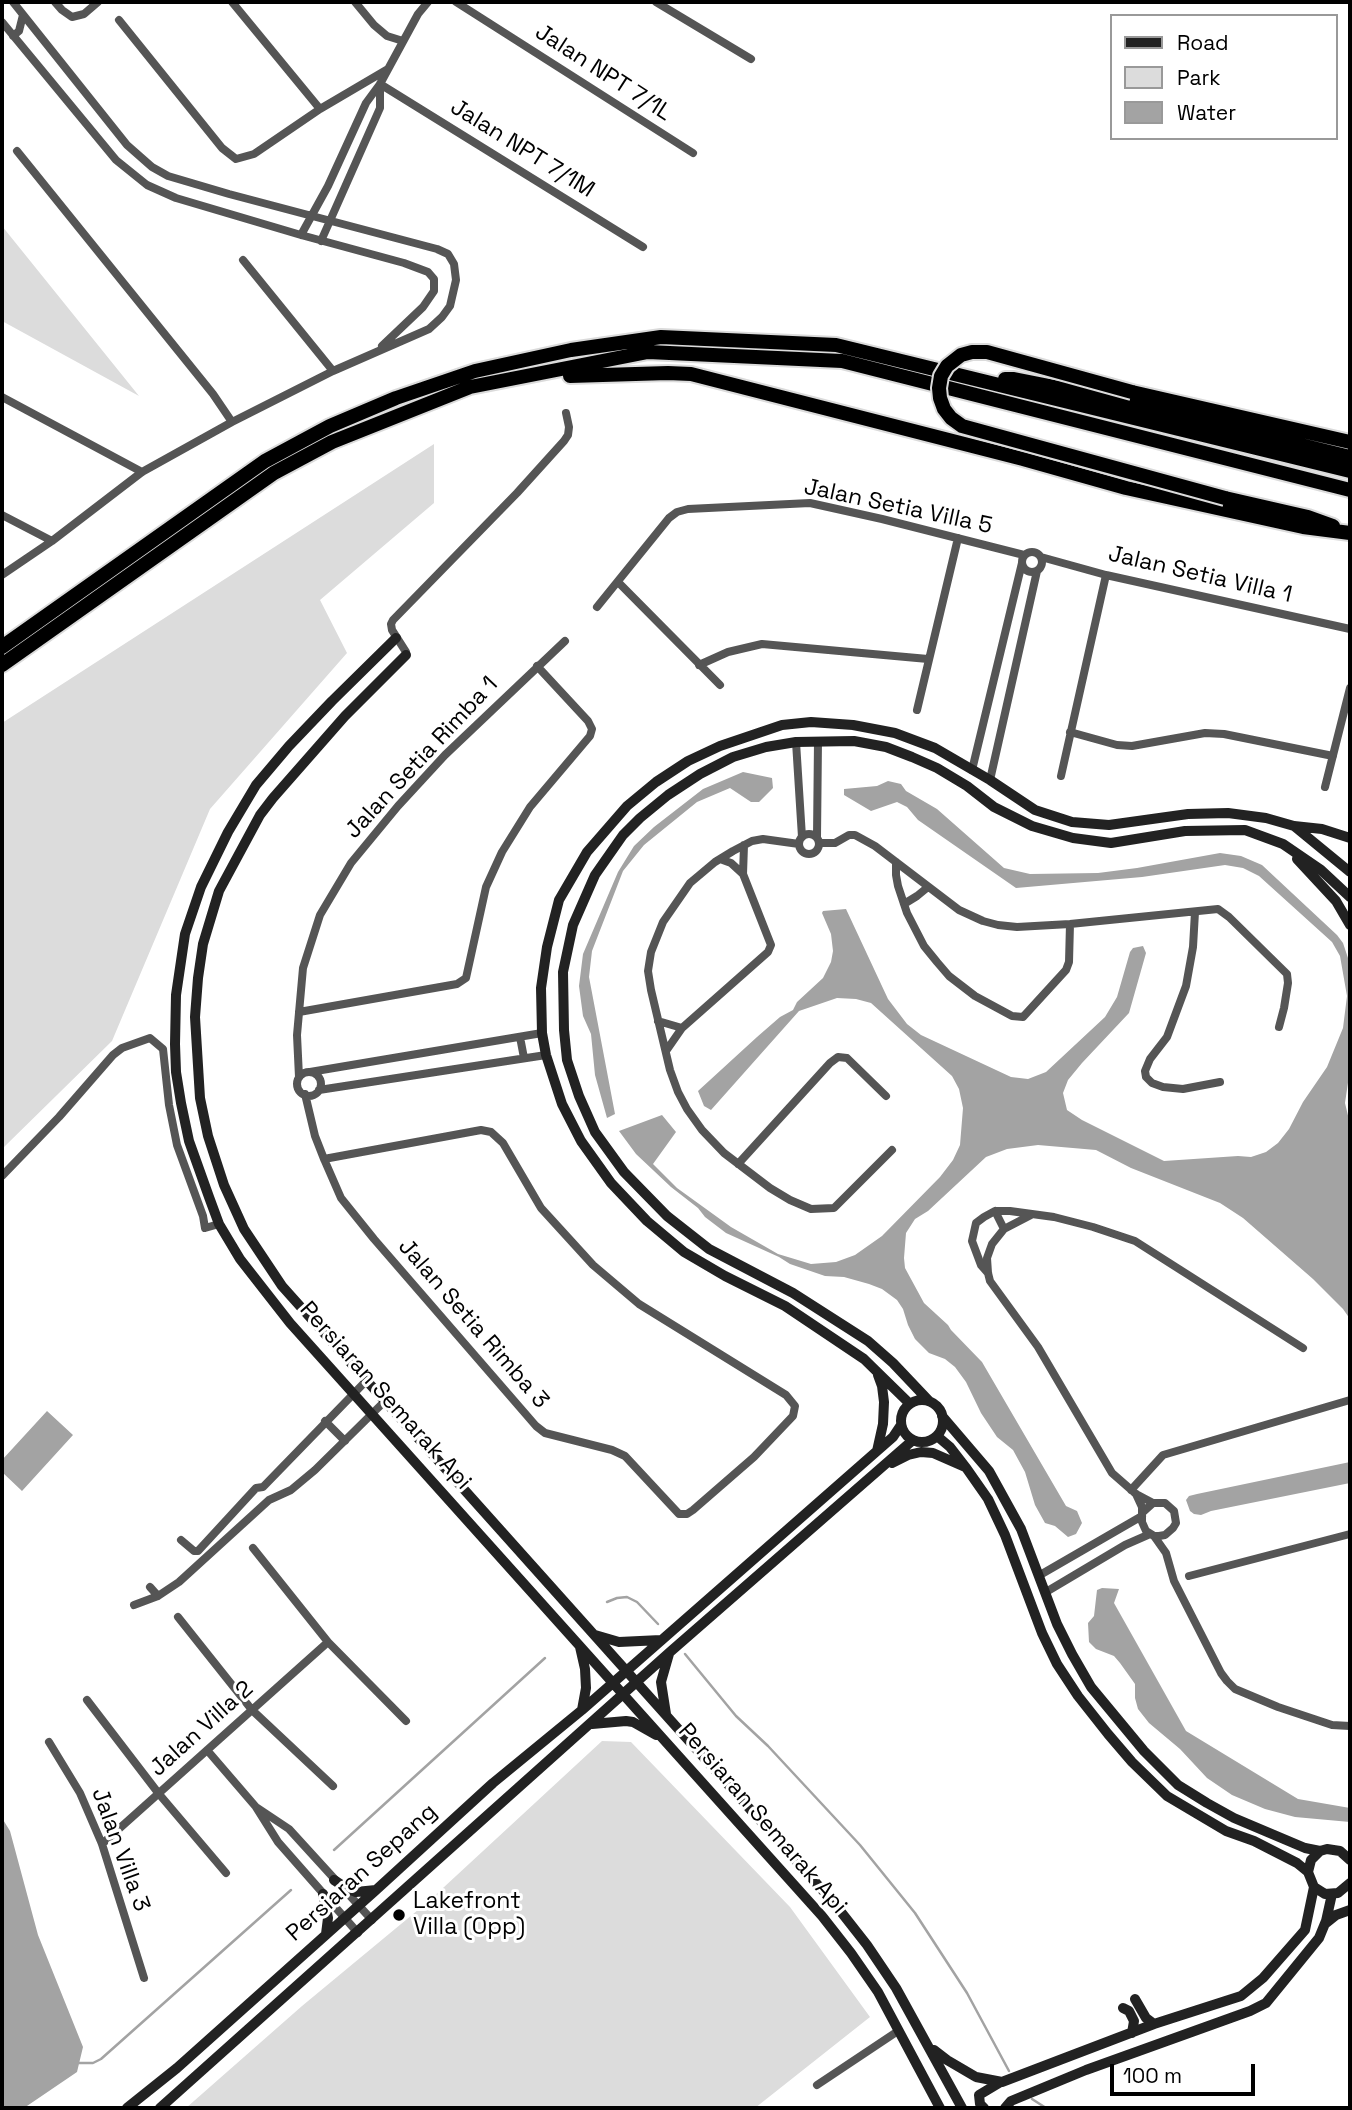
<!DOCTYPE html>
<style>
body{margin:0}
#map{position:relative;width:1352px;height:2110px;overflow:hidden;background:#fff;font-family:"Space Grotesk",sans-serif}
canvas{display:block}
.frame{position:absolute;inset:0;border:4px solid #000;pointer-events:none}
.legend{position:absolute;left:1110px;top:14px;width:228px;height:126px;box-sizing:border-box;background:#fff;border:2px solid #999;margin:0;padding:9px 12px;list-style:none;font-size:21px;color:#000}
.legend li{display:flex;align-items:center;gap:14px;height:35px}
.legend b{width:35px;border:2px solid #999}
.scale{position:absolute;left:1110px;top:2064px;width:145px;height:32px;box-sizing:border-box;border:4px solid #000;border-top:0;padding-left:9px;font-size:21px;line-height:24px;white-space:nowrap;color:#000;-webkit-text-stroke:5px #fff;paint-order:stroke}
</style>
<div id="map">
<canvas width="1352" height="2110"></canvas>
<div class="frame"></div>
<ul class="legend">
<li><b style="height:9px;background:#222"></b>Road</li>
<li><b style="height:19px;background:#dcdcdc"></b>Park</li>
<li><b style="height:19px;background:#a3a3a3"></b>Water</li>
</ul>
<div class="scale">100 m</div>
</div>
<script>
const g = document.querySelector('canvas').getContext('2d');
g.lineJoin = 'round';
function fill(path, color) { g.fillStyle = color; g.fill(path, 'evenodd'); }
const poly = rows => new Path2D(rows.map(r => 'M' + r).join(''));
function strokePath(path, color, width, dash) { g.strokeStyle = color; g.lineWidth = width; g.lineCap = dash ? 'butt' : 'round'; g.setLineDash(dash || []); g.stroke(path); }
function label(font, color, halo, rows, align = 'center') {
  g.font = font + ' "Space Grotesk",sans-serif'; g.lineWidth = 6; g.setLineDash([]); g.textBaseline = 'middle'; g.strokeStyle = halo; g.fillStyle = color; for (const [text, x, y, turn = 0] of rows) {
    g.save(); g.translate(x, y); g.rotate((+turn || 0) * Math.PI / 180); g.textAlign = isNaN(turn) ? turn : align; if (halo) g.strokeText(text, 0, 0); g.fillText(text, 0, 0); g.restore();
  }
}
fill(poly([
 [2,226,139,396,2,321],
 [434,444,434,503,320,600,347,653,210,809,112,1041,2,1149,2,723],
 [602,1741,631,1742,790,1907,870,2017,755,2108,186,2108,302,2006,430,1900]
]), '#dcdcdc');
fill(poly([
 [743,772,772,778,773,788,759,802,751,802,730,788,697,802,644,845,623,871,592,951,589,977,615,1114,607,1118,595,1075,591,1034,583,1016,579,986,583,954,618,872,634,846,654,827,703,789],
 [888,781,901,784,906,791,937,809,1004,868,1030,874,1098,873,1137,868,1220,853,1241,856,1262,865,1337,935,1343,943,1350,964,1350,1069,1345,1103,1350,1124,1350,1319,1343,1309,1313,1279,1243,1218,1220,1203,1131,1168,1096,1150,1038,1145,1007,1149,986,1157,928,1211,915,1219,906,1233,904,1258,905,1268,924,1303,948,1325,951,1330,982,1362,1066,1506,1077,1511,1082,1523,1076,1534,1068,1537,1055,1526,1045,1523,1035,1505,1025,1472,1013,1450,997,1437,981,1413,966,1382,955,1367,945,1359,929,1353,915,1339,908,1325,903,1309,897,1300,882,1289,869,1284,844,1277,825,1276,790,1264,779,1257,726,1233,705,1217,698,1208,671,1187,636,1154,619,1131,662,1115,676,1132,653,1164,677,1188,731,1227,778,1254,811,1264,836,1262,855,1255,882,1236,940,1177,953,1160,960,1145,963,1108,959,1089,952,1076,871,1003,856,999,837,998,799,1011,711,1110,704,1106,698,1091,757,1037,780,1017,793,1010,797,1002,823,978,831,962,833,951,831,934,822,913,823,911,846,909,888,999,907,1024,921,1035,1011,1077,1028,1079,1046,1072,1105,1017,1117,997,1130,952,1133,948,1143,946,1146,953,1129,1013,1082,1063,1068,1080,1063,1093,1067,1110,1082,1120,1164,1161,1238,1156,1251,1157,1266,1152,1278,1143,1289,1129,1303,1102,1327,1067,1343,1028,1347,996,1340,956,1332,942,1259,876,1243,868,1225,865,1142,877,1016,888,918,820,907,807,897,802,871,811,844,795,844,789,877,786],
 [47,1411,73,1435,22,1491,2,1472,2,1460],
 [1350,1462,1350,1483,1211,1511,1201,1515,1194,1514,1190,1511,1186,1500,1189,1496,1197,1494],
 [1102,1588,1119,1589,1114,1603,1186,1731,1298,1799,1350,1808,1350,1822,1295,1817,1265,1809,1232,1795,1207,1778,1180,1749,1149,1723,1138,1709,1135,1698,1135,1684,1120,1663,1114,1656,1096,1649,1089,1642,1088,1623,1094,1616,1097,1590],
 [2,1818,10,1831,38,1935,83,2047,77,2072,24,2108,2,2108]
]), '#a3a3a3');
strokePath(poly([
 [607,1602,617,1598,627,1597,637,1602,658,1624],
 [685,1654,736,1716,768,1746,860,1845,915,1913,967,1993,1009,2071],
 [334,1850,545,1658],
 [79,2063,93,2063,101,2059,291,1890],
 [1032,2099,1046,2108]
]), '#a3a3a3', 2.5);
const highway = poly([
 [570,376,668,373,691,374,1023,459,1126,488,1303,527,1350,533],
 [1005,379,1014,379,1105,397,1350,457],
 [1132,392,1350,442],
 [1225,498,1308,517,1333,526],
 [2,647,265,461,330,426,396,398,475,371,571,350,661,337,836,345,1350,471],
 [2,665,274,473,332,442,470,387,648,352,842,361,1350,490]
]);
strokePath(highway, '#dbdbdb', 18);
strokePath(poly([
 [13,2,127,145,152,167,168,176,229,194,437,249,448,254,454,264,456,280,450,306,442,317,429,329,333,371],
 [55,2,62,10,72,17,84,14,98,2],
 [232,2,320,109],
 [355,2,374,25,387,36,403,41],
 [456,2,693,153],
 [656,2,751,59],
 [119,20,222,148,236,159,254,154,320,109,388,69],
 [2,22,116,160,147,185,176,198,301,235,404,263,428,272,434,279,434,291,423,307,382,346],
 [13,36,19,31,23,15],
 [380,84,643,247],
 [301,235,328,186,366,103,380,84,418,14,428,2],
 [321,241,380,108,380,84],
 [2,397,142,472],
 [232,422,333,371,243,260],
 [2,515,52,541],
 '1022 562a10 10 0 1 1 20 0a10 10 0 1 1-20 0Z',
 [1041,557,1106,575,1350,629],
 [2,575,52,541,142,472,232,422,213,394,17,151],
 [618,582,720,685],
 [597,607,669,518,677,512,688,509,810,503,882,519,1024,555],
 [406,655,406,652,392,630,391,624,393,620,517,493,564,441,568,435,569,427,566,413],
 [699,665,728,652,762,644,928,659],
 [917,710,958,538],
 [1070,732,1117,745,1132,746,1205,733,1224,734,1333,756],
 [796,742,802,837],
 [972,770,1022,563],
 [1061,776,1106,575],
 [990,780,1037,571],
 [1325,787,1350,688],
 '799 844a10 10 0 1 1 20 0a10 10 0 1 1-20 0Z',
 [817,837,818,741],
 [820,843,835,843,849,835,855,835,875,846,959,910,983,921,998,925,1017,927,1070,924,1218,909,1229,917,1287,974,1288,983,1284,1008,1279,1027],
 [799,844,763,839,752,841,733,851,715,862,690,883,663,922,651,952,648,971,651,990,670,1070,678,1092,687,1109,702,1130,724,1153,770,1188,790,1200,811,1209,834,1208,892,1150],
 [720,859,731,863,743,874],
 [896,862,896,875,898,886,907,913,924,946,937,962,949,976,975,996,1012,1016,1023,1017,1066,970,1069,962,1070,924],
 [904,904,917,896,928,887],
 [1195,912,1193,947,1186,986,1167,1037,1150,1059,1145,1071,1146,1077,1152,1083,1163,1087,1183,1089,1220,1082],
 [299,1012,457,984,466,978,486,887,502,852,530,807,590,736,592,729,588,721,537,666],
 [658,1021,682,1028],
 [520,1037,524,1058],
 [666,1051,682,1028,768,952,771,945,743,874,744,845],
 [310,1072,542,1033],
 '297 1084a12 12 0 1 1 24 0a12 12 0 1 1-24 0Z',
 [299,1077,297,1035,303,968,320,915,351,863,398,806,445,755,565,641],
 [319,1090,546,1055],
 [305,1094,315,1136,324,1159,341,1198,374,1239,536,1426,545,1433,612,1450,625,1456,679,1514,687,1514,693,1510,754,1457,793,1416,795,1406,786,1395,639,1304,593,1265,541,1208,503,1143,491,1132,481,1130,324,1159],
 [738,1164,830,1063,838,1057,847,1058,886,1096],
 [2,1176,59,1117,113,1055,122,1048,150,1038,163,1049,169,1105,177,1145,203,1216,205,1228,219,1224],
 [995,1211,1004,1229],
 [1031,1215,1004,1229,992,1244,987,1258,988,1273,990,1281,1038,1347,1112,1473,1136,1494,1153,1503],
 [988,1273,981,1265,972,1241,976,1223,984,1217,995,1211,1010,1211,1054,1217,1093,1227,1135,1241,1303,1348],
 [325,1421,345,1441],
 [1131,1490,1163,1455,1350,1400],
 [1136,1494,1142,1507,1142,1522,1146,1531,1154,1536,1159,1536,1165,1535,1173,1528,1176,1523,1174,1511,1165,1503,1153,1503,1143,1512],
 [1154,1536,1166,1553,1174,1581,1221,1673,1227,1681,1235,1689,1278,1707,1332,1725,1350,1726],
 [181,1540,194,1551,198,1551,256,1488,263,1487,366,1381],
 [253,1548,328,1642,406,1721],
 [1040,1575,1142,1516],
 [1189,1576,1350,1534],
 [150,1587,158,1596],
 [1046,1592,1125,1545,1150,1534],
 [134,1605,158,1596,179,1582,269,1500,291,1490,315,1470,385,1401],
 [178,1617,252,1710,333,1786],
 [87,1700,159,1794,226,1873],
 [49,1742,80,1793,102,1844,144,1978],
 [207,1750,256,1807],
 [102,1844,328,1642],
 [358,1933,278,1842,256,1807,289,1829,372,1920],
 [817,2085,898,2031]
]), '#555', 8);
strokePath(poly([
 [396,638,332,701,289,746,256,785,228,832,201,887,185,934,176,995,175,1044,176,1072,181,1103,189,1141,209,1197,219,1224,240,1259,290,1323,822,1916,851,1953,878,1992,940,2108],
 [406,655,345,716,273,798,260,815,219,891,203,944,198,978,195,1017,200,1098,208,1136,224,1185,244,1229,282,1286,834,1903,867,1945,896,1988,962,2108],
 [1294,826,1350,872],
 [1297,859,1336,901,1350,925],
 '901 1421a21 21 0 1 1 42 0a21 21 0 1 1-42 0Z',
 [929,1401,893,1363,868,1341,793,1293,709,1249,667,1216,624,1172,595,1132,579,1096,567,1060,564,1030,563,972,573,925,595,875,623,835,640,818,668,795,700,774,733,757,766,747,796,742,854,741,886,747,912,757,937,768,967,786,994,807,1032,826,1073,838,1111,843,1185,831,1245,830,1283,844,1321,870,1350,897],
 [910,1404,864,1359,785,1306,725,1276,684,1252,647,1221,611,1183,581,1141,562,1104,546,1055,542,1033,541,988,547,947,559,900,587,852,627,806,656,782,688,761,720,746,782,725,811,722,853,725,895,733,935,748,990,780,1035,810,1072,822,1109,825,1188,814,1228,813,1266,818,1294,826,1322,829,1350,838],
 [942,1416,989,1471,1021,1529,1057,1624,1072,1654,1091,1687,1144,1751,1178,1785,1207,1803,1234,1818,1305,1848,1320,1851],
 [937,1436,950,1447,967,1469,988,1499,1005,1535,1042,1633,1057,1664,1078,1696,1108,1734,1132,1762,1167,1796,1226,1831,1254,1841,1297,1863,1308,1872],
 [877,1451,883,1424,884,1402,882,1386,878,1375],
 [892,1463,908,1455,921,1452,933,1453,965,1467],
 [595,1635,619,1642,661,1640],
 [580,1647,585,1669,586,1688,582,1710],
 [666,1714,661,1682,669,1654],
 [592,1724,626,1721,633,1722,656,1735],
 [1350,1860,1340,1851,1327,1849,1320,1851,1311,1860,1308,1872,1314,1887,1325,1894,1338,1893,1350,1883],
 [334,1880,346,1888,356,1892,376,1890],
 [323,1894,328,1918,326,1934],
 [1326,1923,1336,1915,1350,1910],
 [1135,1999,1146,2018,1154,2024],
 [1123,2008,1129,2011,1134,2021,1132,2033],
 [934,2050,947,2060,976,2077,1002,2082,1154,2024,1241,1996,1263,1978,1305,1930,1314,1887],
 [127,2108,177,2068,376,1890,493,1783,582,1710,877,1451,893,1437,901,1425],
 [160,2108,670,1652,913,1440],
 [984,2108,980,2104,979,2095,999,2083],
 [1005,2108,1011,2101,1086,2070,1250,2011,1266,2003,1319,1938,1326,1921,1332,1894]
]), '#222', 10);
strokePath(highway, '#000', 14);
const highwayBridge = poly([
 [1132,392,987,352,972,352,961,355,947,366,941,376,939,388,940,398,944,409,951,418,962,426,1225,498]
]);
strokePath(highwayBridge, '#dbdbdb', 18, []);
strokePath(highwayBridge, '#000', 14);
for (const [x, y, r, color] of [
 [399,1915,7,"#000"]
]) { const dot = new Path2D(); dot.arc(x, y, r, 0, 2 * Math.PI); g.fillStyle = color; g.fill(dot); strokePath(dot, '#fff', 2.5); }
label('23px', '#000', '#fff', [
 ["Jalan NPT 7/1L",603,73,33],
 ["Jalan NPT 7/1M",522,149,32],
 ["Jalan Setia Villa 5",898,507,12],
 ["Jalan Setia Villa 1",1200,575,13],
 ["Jalan Setia Rimba 1",422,758,-47],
 ["Jalan Setia Rimba 3",473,1324,49],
 ["Persiaran Semarak Api",385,1396,48],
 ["Jalan Villa 2",202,1729,-42],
 ["Persiaran Semarak Api",762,1819,49],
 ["Jalan Villa 3",120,1850,70],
 ["Persiaran Sepang",362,1873,-42]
]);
label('23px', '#000', '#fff', [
 ["Lakefront",413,1902],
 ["Villa (Opp)",413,1928]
], 'left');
</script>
